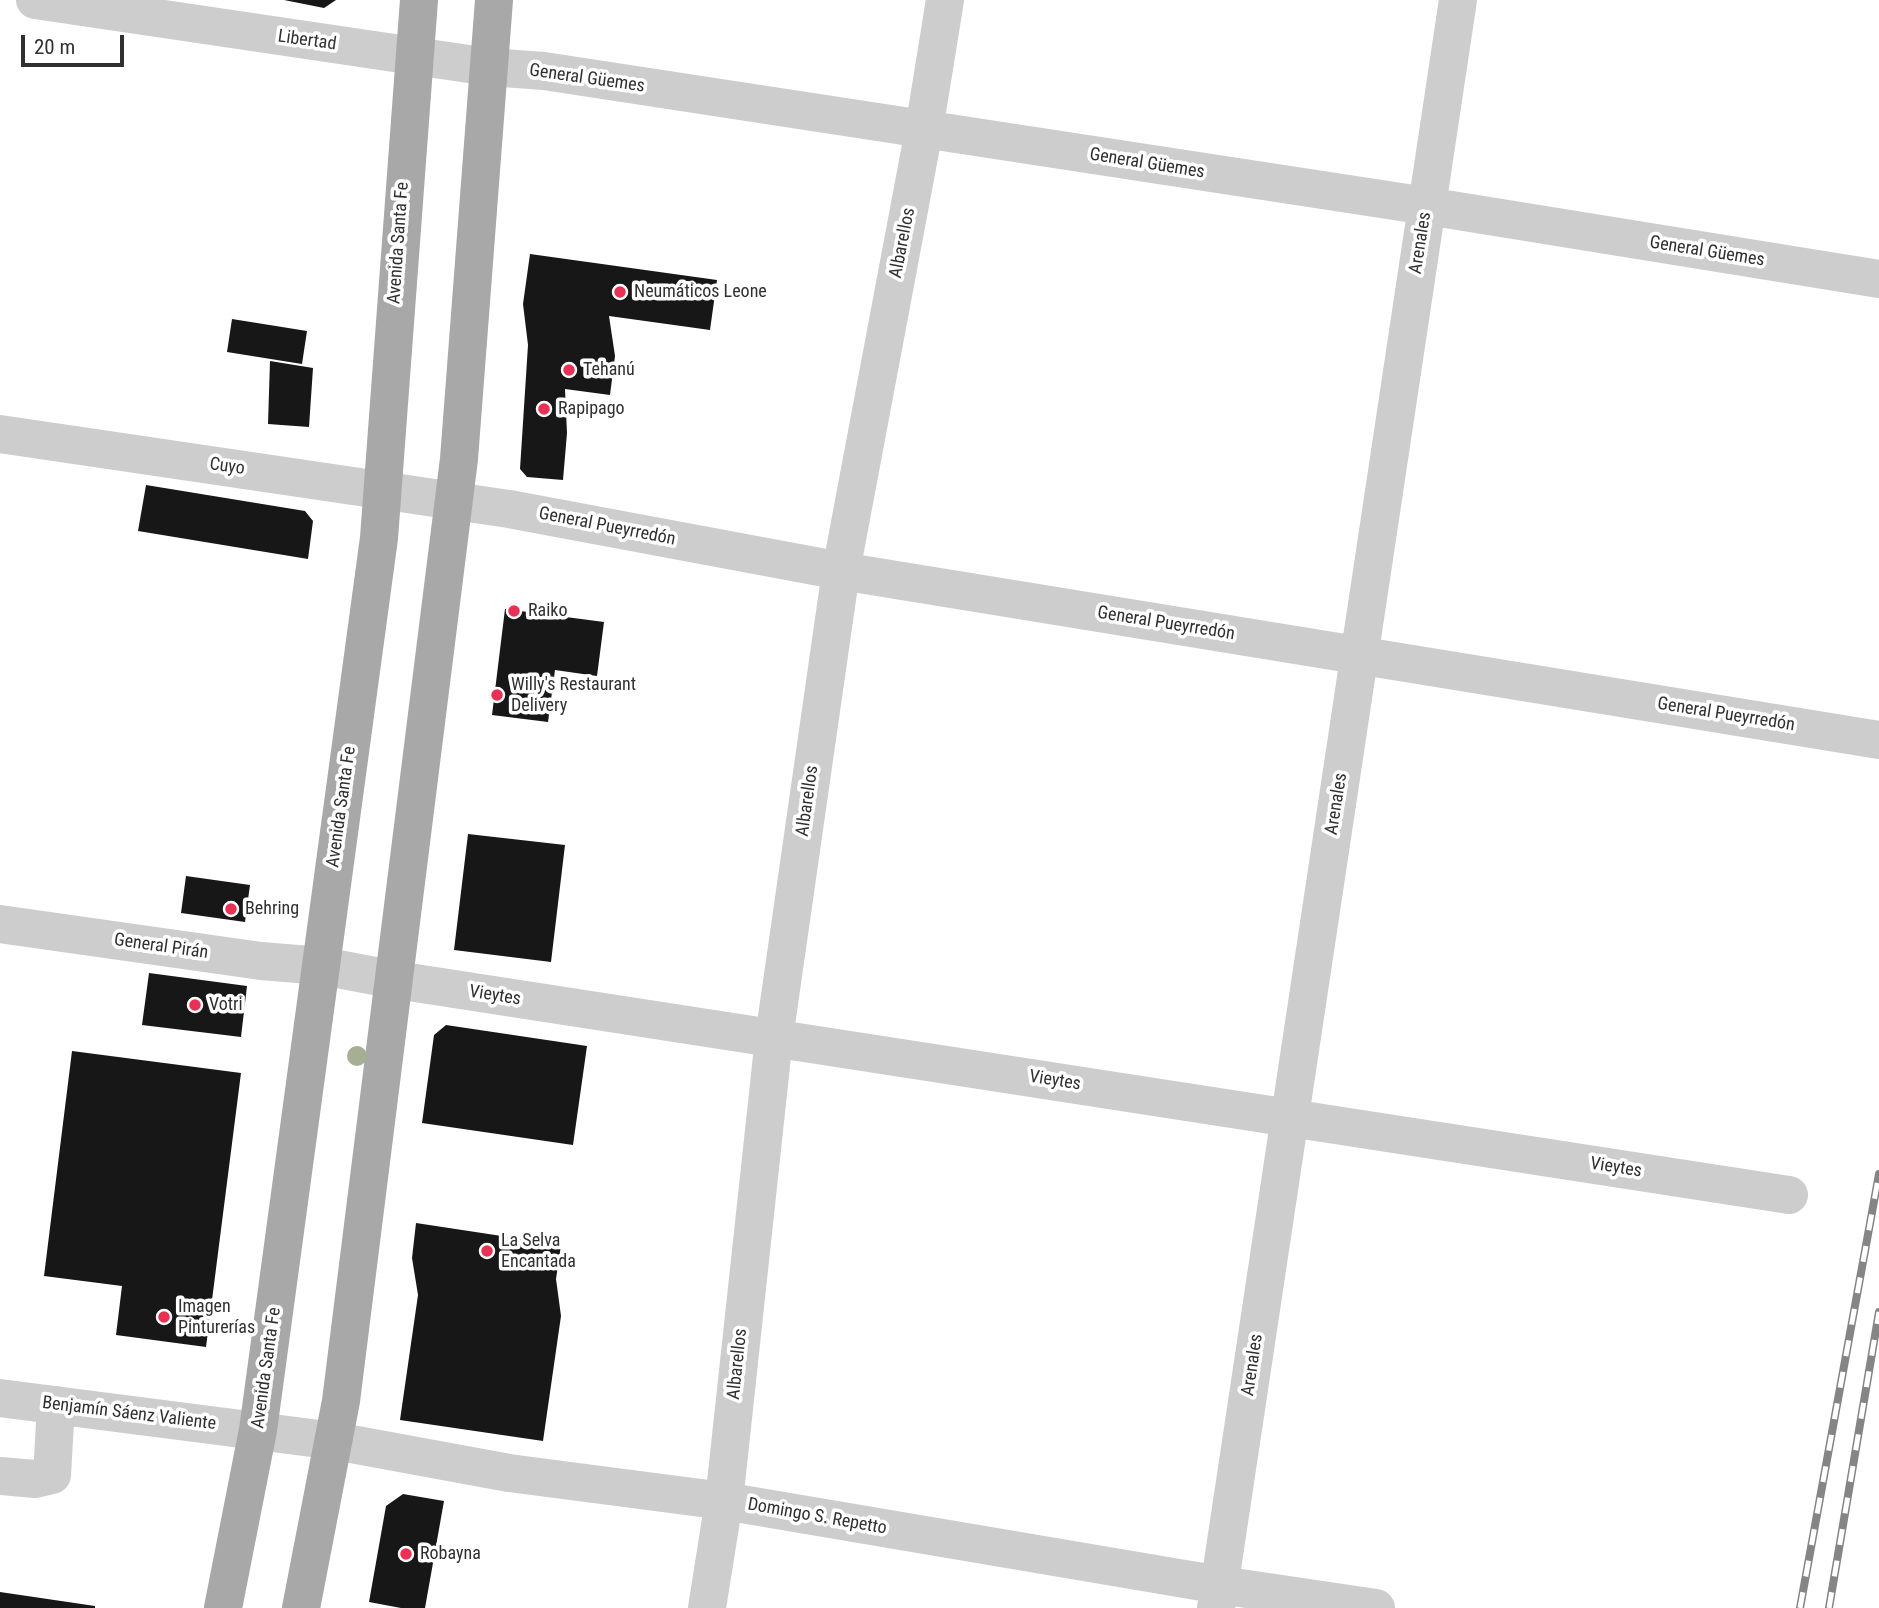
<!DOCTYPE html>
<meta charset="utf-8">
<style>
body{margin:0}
#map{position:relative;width:1879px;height:1608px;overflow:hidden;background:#fff;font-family:"Roboto Condensed",sans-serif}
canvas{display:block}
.scale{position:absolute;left:21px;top:35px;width:103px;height:32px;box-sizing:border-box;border:4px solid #303030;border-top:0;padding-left:9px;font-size:21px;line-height:24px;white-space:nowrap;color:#303030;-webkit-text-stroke:5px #fff;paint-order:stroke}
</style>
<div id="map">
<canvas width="1879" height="1608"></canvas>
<div class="scale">20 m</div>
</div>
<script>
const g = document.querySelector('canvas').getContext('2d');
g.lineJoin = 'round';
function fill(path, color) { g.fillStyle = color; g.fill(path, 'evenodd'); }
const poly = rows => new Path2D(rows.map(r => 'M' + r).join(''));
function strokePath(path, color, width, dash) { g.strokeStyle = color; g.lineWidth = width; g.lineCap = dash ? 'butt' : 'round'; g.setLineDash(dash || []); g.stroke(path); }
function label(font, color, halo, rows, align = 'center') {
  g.font = font + ' "Roboto Condensed",sans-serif'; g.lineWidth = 7; g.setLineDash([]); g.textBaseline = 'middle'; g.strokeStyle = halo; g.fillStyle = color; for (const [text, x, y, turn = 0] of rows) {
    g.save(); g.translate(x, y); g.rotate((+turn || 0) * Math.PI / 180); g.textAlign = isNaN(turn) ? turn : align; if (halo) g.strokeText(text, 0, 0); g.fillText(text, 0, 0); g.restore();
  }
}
fill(poly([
 [284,0,336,0,324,8],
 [530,254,717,280,710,330,609,316,615,356,610,395,565,389,567,433,563,480,527,477,520,469,528,345,523,304],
 [232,319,307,331,302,364,227,352],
 [270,361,313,368,309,427,268,424],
 [146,485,305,511,313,521,308,559,138,531],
 [505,609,604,622,597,676,555,670,548,722,492,715],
 [468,834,565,845,551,962,454,950],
 [186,876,250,885,245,922,181,913],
 [149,973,247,986,241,1037,142,1025],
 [446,1025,587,1046,573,1145,422,1123,434,1035],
 [72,1051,241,1073,206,1347,116,1335,122,1286,44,1276],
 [416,1223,561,1245,556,1279,561,1316,543,1441,400,1420,418,1295,412,1258],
 [403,1494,444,1501,425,1608,401,1608,369,1602,386,1506],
 [0,1592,95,1606,95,1608,0,1608]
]), '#171717');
strokePath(poly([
 [35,0,489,67,544,71,1427,206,1879,279],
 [0,434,509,509,841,571,1879,740],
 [0,924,261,961,322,966,396,980,1789,1195],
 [0,1398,335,1441,509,1473,724,1501,1220,1585,1376,1608],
 [0,1476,35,1479,52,1475,56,1405],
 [707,1608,724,1501,774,1038,841,571,924,130,945,0],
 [1216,1608,1458,0]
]), '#cdcdcd', 38);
strokePath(poly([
 [223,1608,258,1430,379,538,419,0],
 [301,1608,341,1401,459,459,494,0]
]), '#a8a8a8', 38);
const rail = poly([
 [1800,1608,1879,1174],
 [1829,1608,1879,1312]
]);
strokePath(rail, '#858585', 8);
strokePath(rail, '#fff', 5, [16]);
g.fillStyle = '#a4af94';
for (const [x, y] of [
 [357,1056]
]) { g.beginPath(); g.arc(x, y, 10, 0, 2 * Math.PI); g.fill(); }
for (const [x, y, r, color] of [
 [620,292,7,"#e73255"],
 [569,370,7,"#e73255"],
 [544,409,7,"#e73255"],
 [514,611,7,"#e73255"],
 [497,695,7,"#e73255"],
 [231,909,7,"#e73255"],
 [195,1005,7,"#e73255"],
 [487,1251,7,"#e73255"],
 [164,1317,7,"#e73255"],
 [406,1554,7,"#e73255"]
]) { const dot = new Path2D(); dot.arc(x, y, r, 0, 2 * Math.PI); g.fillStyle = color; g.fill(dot); strokePath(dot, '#fff', 2.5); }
label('18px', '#303030', '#fff', [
 ["Libertad",307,41,8],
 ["General Güemes",587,79,8],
 ["General Güemes",1147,164,9],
 ["Avenida Santa Fe",399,243,-86],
 ["Albarellos",903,243,-79],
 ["Arenales",1421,243,-81],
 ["General Güemes",1707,252,9],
 ["Cuyo",227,467,8],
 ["General Pueyrredón",607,527,11],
 ["General Pueyrredón",1166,624,9],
 ["General Pueyrredón",1726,715,9],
 ["Albarellos",808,801,-82],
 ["Arenales",1337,804,-81],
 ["Avenida Santa Fe",342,807,-82],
 ["General Pirán",161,947,8],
 ["Vieytes",495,996,9],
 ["Vieytes",1055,1081,9],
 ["Vieytes",1616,1168,9],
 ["Albarellos",738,1364,-84],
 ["Arenales",1253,1365,-82],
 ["Avenida Santa Fe",267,1368,-82],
 ["Benjamín Sáenz Valiente",129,1414,7],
 ["Domingo S. Repetto",817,1517,10]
]);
label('18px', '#303030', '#fff', [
 ["Neumáticos Leone",634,292],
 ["Tehanú",583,370],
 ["Rapipago",558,409],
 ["Raiko",528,611],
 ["Willy's Restaurant",511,685],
 ["Delivery",511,706],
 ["Behring",245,909],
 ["Votri",209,1005],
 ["La Selva",501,1241],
 ["Encantada",501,1262],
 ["Imagen",178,1307],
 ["Pinturerías",178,1328],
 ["Robayna",420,1554]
], 'left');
</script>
